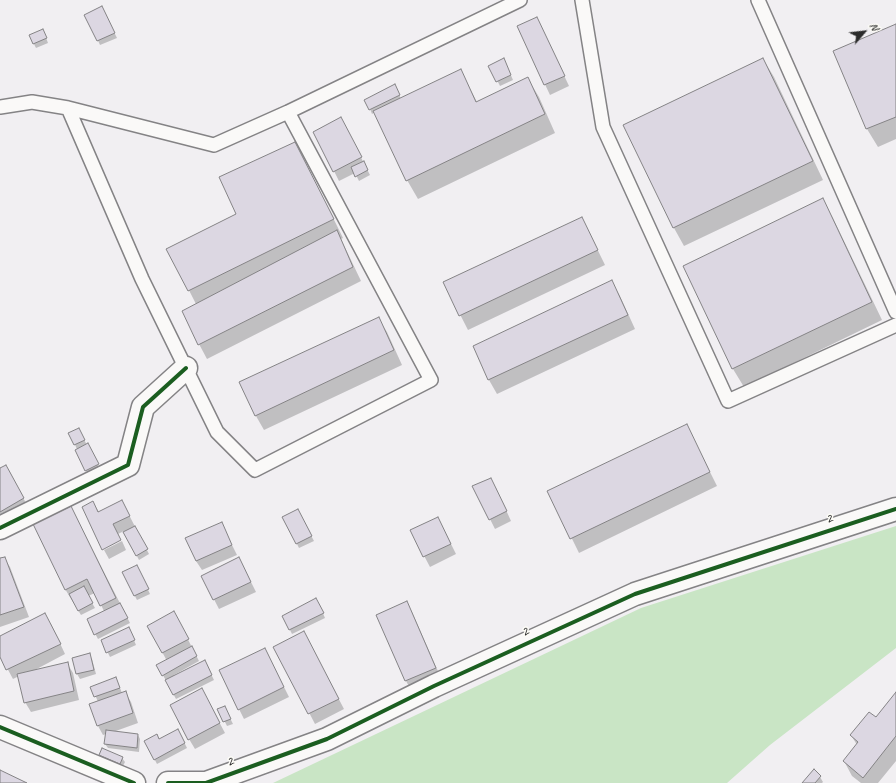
<!DOCTYPE html>
<style>
body{margin:0}
#map{position:relative;width:896px;height:783px;overflow:hidden;background:#f1eff2;font-family:Caveat,sans-serif}
canvas{display:block}
.north{position:absolute;left:844px;top:12px;width:40px;height:40px;-webkit-text-stroke:3px #fdfcf7;paint-order:stroke;rotate:62deg;font-size:11px;font-weight:700;line-height:16px;text-align:center;color:#2b2b2b}
.north::after{content:'';display:block;margin:auto;width:14px;height:18px;background:#2b2b2b;clip-path:polygon(50% 0,100% 100%,50% 72%,0 100%)}
</style>
<div id="map">
<canvas width="896" height="783"></canvas>
<div class="north">N</div>
</div>
<script>
const g = document.querySelector('canvas').getContext('2d');
g.lineJoin = 'round';
function fill(path, color) { g.fillStyle = color; g.fill(path, 'evenodd'); }
const poly = rows => new Path2D(rows.map(r => 'M' + r).join(''));
function strokePath(path, color, width, dash) { g.strokeStyle = color; g.lineWidth = width; g.lineCap = dash ? 'butt' : 'round'; g.setLineDash(dash || []); g.stroke(path); }
function label(font, color, halo, rows, align = 'center') {
  g.font = font + ' Caveat,sans-serif'; g.lineWidth = 3; g.setLineDash([]); g.textBaseline = 'middle'; g.strokeStyle = halo; g.fillStyle = color; for (const [text, x, y, turn = 0] of rows) {
    g.save(); g.translate(x, y); g.rotate((+turn || 0) * Math.PI / 180); g.textAlign = isNaN(turn) ? turn : align; if (halo) g.strokeText(text, 0, 0); g.fillText(text, 0, 0); g.restore();
  }
}
fill(poly([
 [896,526,896,648,770,745,727,783,273,783,641,608]
]), '#c9e5c5');
fill(poly([
 [104,12,117,38,100,45,86,15],
 [537,18,569,86,550,95,518,27],
 [896,25,896,139,878,147,867,129,834,51],
 [45,35,48,43,36,48,30,36],
 [763,59,774,77,823,180,684,246,674,228,624,125],
 [506,64,513,80,500,86,490,66],
 [461,71,477,102,528,79,539,97,555,133,418,199,407,180,375,112,372,114,370,109,397,90,401,99],
 [346,128,370,175,359,181,355,173,339,181,334,171],
 [295,143,305,161,343,238,341,239,361,281,207,359,199,344,196,304,168,249,238,215],
 [823,200,833,218,882,320,744,387,733,369,684,266],
 [582,218,605,265,468,330,444,283],
 [612,282,620,296,635,329,497,394,489,380,474,347],
 [378,318,387,332,402,365,264,430,256,416,241,383],
 [687,426,717,486,579,553,549,492],
 [70,433,81,434,100,469,88,475],
 [5,467,29,508,0,524,0,470],
 [496,488,511,521,495,529,490,519],
 [93,502,99,512,127,511,149,554,139,560,124,531,118,534,121,540,103,548],
 [71,507,130,623,98,639,88,620,104,611,95,593,88,596,95,608,81,615,65,589],
 [300,515,314,541,299,548,297,544],
 [438,518,456,554,430,567,411,531],
 [221,523,237,555,202,570,196,561],
 [122,541,126,550,109,559,104,550],
 [4,558,10,567,29,617,0,627,0,559],
 [244,568,256,592,219,609,202,576],
 [139,571,150,594,137,600,123,573],
 [407,603,412,612,441,678,411,690,406,681,377,616],
 [319,604,325,618,292,634,283,616],
 [179,622,199,661,174,675,175,676,207,666,214,680,176,699,158,666,167,661,148,626],
 [51,624,65,654,31,672,67,663,73,673,79,700,31,712,25,702,19,676,13,679,0,655,0,637],
 [131,633,136,645,110,657,102,641],
 [309,642,344,709,315,724,275,647],
 [265,649,289,697,244,719,239,709],
 [89,654,92,659,96,674,80,679,77,674,73,659],
 [118,683,122,693,125,692,131,702,138,723,113,732,138,735,140,739,139,752,108,748,105,744,106,734,103,735,98,726,98,702,92,687],
 [896,694,896,761,878,783,861,783,852,776,844,761,857,745,851,735,876,719],
 [207,699,225,733,195,749,189,739],
 [219,710,227,712,233,724,227,726],
 [178,730,187,748,157,764,145,741,159,740],
 [100,755,122,758,125,762,122,768,103,760],
 [814,771,820,777,823,782,822,783,803,783]
]), '#0003');
const building = poly([
 [102,6,115,33,97,41,84,15,102,6],
 [537,17,565,76,544,85,517,26,537,17],
 [896,24,896,117,866,129,833,51,896,24],
 [43,29,47,38,33,44,29,35,43,29],
 [504,58,511,75,496,82,488,66,504,58],
 [763,58,813,161,673,228,623,125,763,58],
 [461,69,476,102,528,77,545,114,406,181,373,111,461,69],
 [395,84,400,95,369,110,364,100,395,84],
 [341,117,362,157,333,172,313,132,341,117],
 [295,142,334,219,188,291,166,249,236,214,219,177,295,142],
 [364,161,368,170,355,177,351,167,364,161],
 [823,198,872,302,732,369,683,266,823,198],
 [582,217,598,250,459,316,443,282,582,217],
 [337,230,353,267,198,345,182,311,337,230],
 [612,280,628,315,488,380,473,346,612,280],
 [379,317,394,350,255,416,239,382,379,317],
 [687,424,710,472,570,539,547,491,687,424],
 [79,428,85,440,74,445,68,433,79,428],
 [88,443,99,464,85,471,75,450,88,443],
 [6,465,24,498,0,512,0,468,6,465],
 [491,478,507,511,489,520,472,486,491,478],
 [122,500,130,516,113,524,121,540,102,550,82,507,93,501,98,512,122,500],
 [71,506,116,598,100,606,87,579,65,590,33,524,71,506],
 [298,509,312,536,296,544,282,517,298,509],
 [438,517,451,544,423,557,410,530,438,517],
 [222,522,232,545,196,561,185,538,222,522],
 [135,526,148,549,136,556,123,532,135,526],
 [5,557,24,607,0,615,0,558,5,557],
 [239,557,251,582,213,600,201,576,239,557],
 [137,565,149,589,134,596,122,572,137,565],
 [84,586,93,603,78,611,69,594,84,586],
 [316,598,324,613,289,630,282,616,316,598],
 [407,601,436,668,405,681,376,615,407,601],
 [120,603,128,618,94,635,87,619,120,603],
 [174,611,189,639,162,653,147,626,174,611],
 [45,613,61,644,6,670,0,657,0,636,45,613],
 [129,627,135,640,106,653,101,640,129,627],
 [304,631,339,699,308,714,273,647,304,631],
 [192,646,197,656,162,676,156,665,192,646],
 [265,648,284,687,238,710,219,670,265,648],
 [90,653,94,670,76,674,72,658,90,653],
 [205,660,212,675,173,695,165,680,205,660],
 [68,662,74,691,24,703,17,674,68,662],
 [116,677,120,688,94,697,90,687,116,677],
 [202,688,220,723,188,740,170,705,202,688],
 [126,691,133,713,97,726,89,704,126,691],
 [896,692,896,736,863,778,843,761,858,742,850,735,869,712,876,717,896,692],
 [225,706,231,719,223,722,217,709,225,706],
 [178,729,185,743,154,760,144,741,157,734,159,739,178,729],
 [106,730,138,734,137,748,104,744,106,730],
 [102,748,123,757,120,764,99,755,102,748],
 [814,769,821,776,815,783,802,783,814,769],
 [0,770,27,783,0,783,0,770]
]);
fill(building, '#dcd7e2');
strokePath(building, '#848385', 1);
const lane = poly([
 [582,0,603,127,728,401,896,325],
 [758,0,896,312],
 [0,107,32,102,68,108,214,145,288,112,520,0],
 [68,108,142,279,217,432,255,470,431,380,288,112]
]);
const street = poly([
 [0,528,128,465,143,407,186,368],
 [0,727,134,783],
 [168,783,206,783,327,739,434,686,635,594,896,509]
]);
strokePath(lane, '#848385', 16);
strokePath(street, '#848385', 25);
strokePath(lane, '#faf9f8', 13);
strokePath(street, '#faf9f8', 22);
strokePath(poly([
 [0,528,128,465,143,407,186,368],
 [0,727,134,783],
 [168,783,206,783,327,739,434,686,635,594,896,509]
]), '#1b5e20', 4);
label('14px', '#2b2b2b', '#fdfcf7', [
 ["2",829,519,-18],
 ["2",525,632,-25],
 ["2",230,762,-20]
]);
</script>
